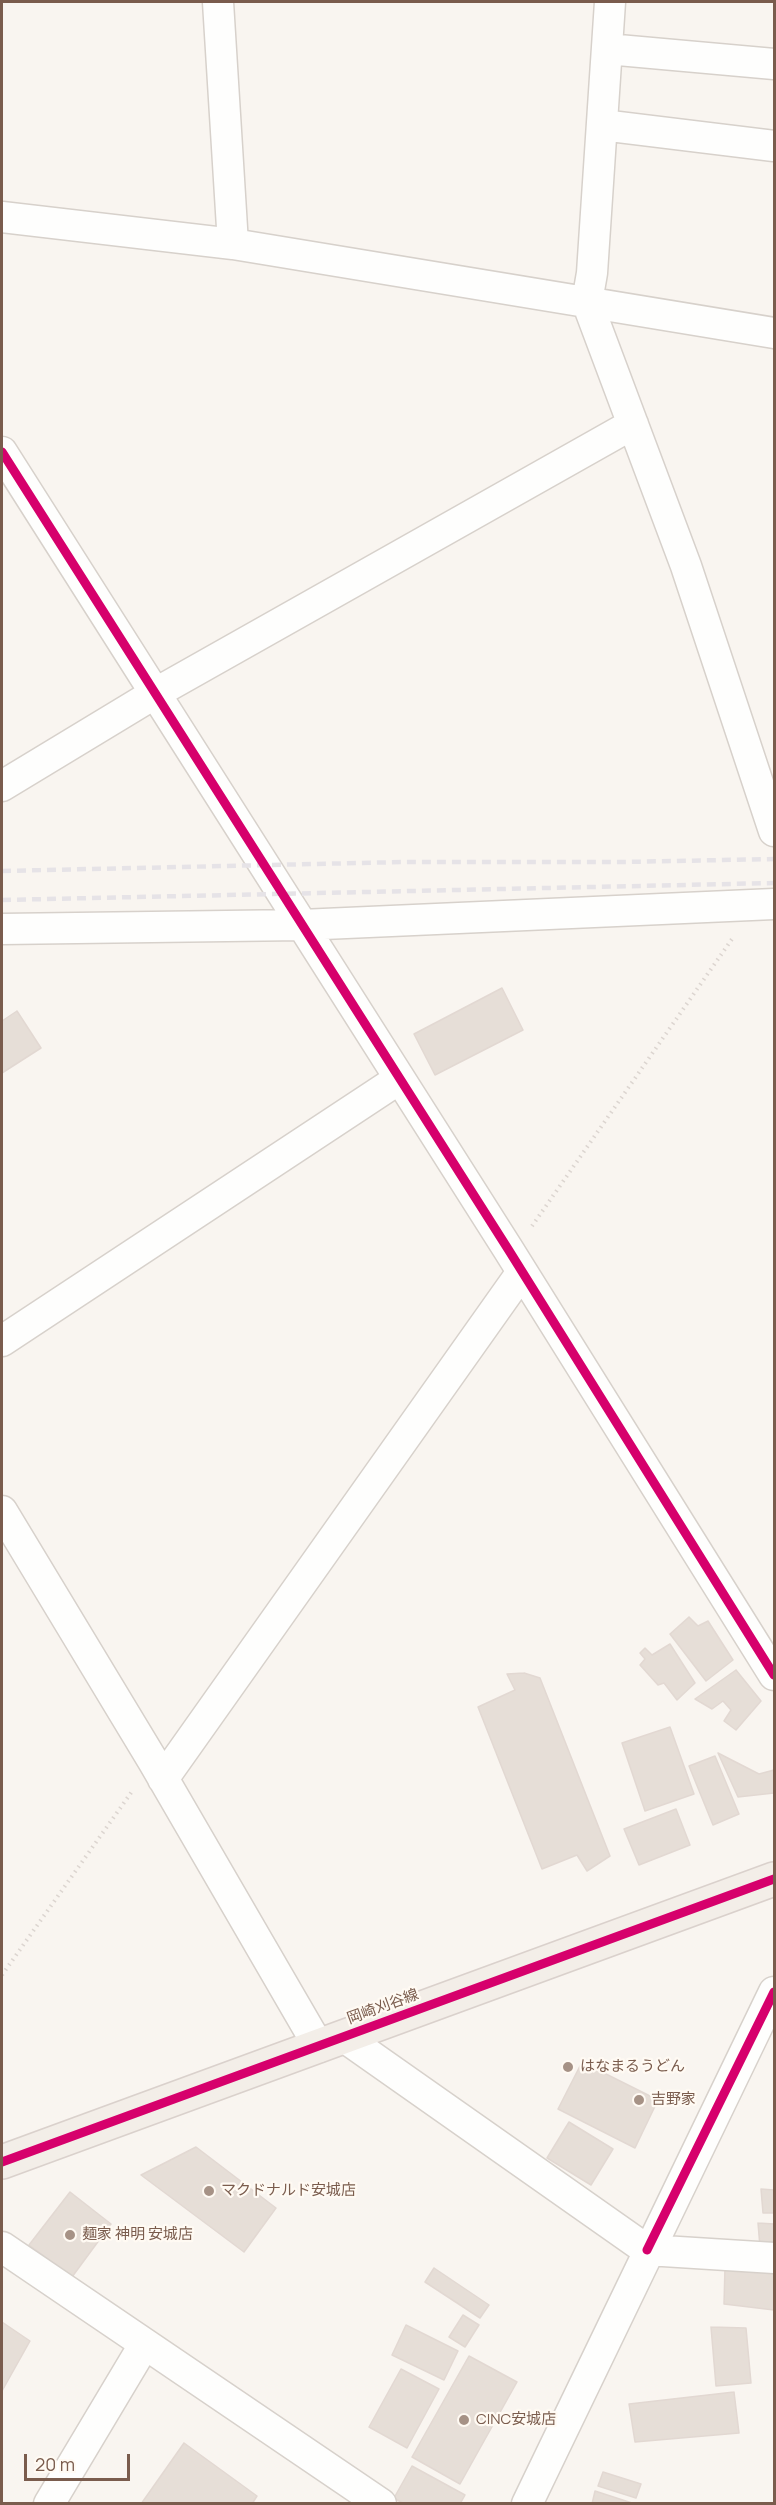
<!DOCTYPE html>
<meta charset="utf-8">
<style>
body{margin:0}
#map{position:relative;width:776px;height:2505px;overflow:hidden;background:#f9f5f0;font-family:Manrope,sans-serif}
canvas{display:block}
.frame{position:absolute;inset:0;border:3px solid #7a5c4d;pointer-events:none}
.scale{position:absolute;left:24px;top:2454px;width:106px;height:27px;box-sizing:border-box;border:3px solid #7a5c4d;border-top:0;padding-left:8px;font-size:18px;line-height:21px;white-space:nowrap;color:#7a5c4d;-webkit-text-stroke:4px #fffaf3;paint-order:stroke}
</style>
<div id="map">
<canvas width="776" height="2505"></canvas>
<div class="frame"></div>
<div class="scale">20 m</div>
</div>
<script>
const g = document.querySelector('canvas').getContext('2d');
g.lineJoin = 'round';
function fill(path, color) { g.fillStyle = color; g.fill(path, 'evenodd'); }
const poly = rows => new Path2D(rows.map(r => 'M' + r).join(''));
function strokePath(path, color, width, dash) { g.strokeStyle = color; g.lineWidth = width; g.lineCap = dash ? 'butt' : 'round'; g.setLineDash(dash || []); g.stroke(path); }
function label(font, color, halo, rows, align = 'center') {
  g.font = font + ' Manrope,"Noto Sans JP",sans-serif'; g.lineWidth = 4.5; g.setLineDash([]); g.textBaseline = 'middle'; g.strokeStyle = halo; g.fillStyle = color; for (const [text, x, y, turn = 0] of rows) {
    g.save(); g.translate(x, y); g.rotate((+turn || 0) * Math.PI / 180); g.textAlign = isNaN(turn) ? turn : align; if (halo) g.strokeText(text, 0, 0); g.fillText(text, 0, 0); g.restore();
  }
}
const building = poly([
 [502,988,523,1030,435,1075,414,1034,502,988],
 [17,1011,41,1048,2,1073,2,1021,17,1011],
 [689,1617,698,1626,708,1621,733,1660,706,1681,670,1634,689,1617],
 [670,1644,695,1683,677,1700,664,1683,658,1685,640,1665,645,1659,640,1653,645,1648,652,1655,670,1644],
 [736,1670,761,1701,736,1730,724,1721,731,1710,723,1701,712,1709,695,1699,736,1670],
 [524,1673,540,1678,610,1856,587,1871,577,1855,542,1869,478,1707,515,1690,507,1674,524,1673],
 [670,1727,694,1794,645,1811,622,1743,670,1727],
 [718,1753,759,1774,774,1770,774,1793,738,1797,718,1753],
 [715,1756,739,1814,713,1825,689,1766,715,1756],
 [676,1809,690,1845,639,1865,624,1829,676,1809],
 [582,2062,658,2100,635,2148,558,2109,582,2062],
 [569,2122,613,2149,591,2185,547,2158,569,2122],
 [196,2147,276,2208,244,2252,141,2175,196,2147],
 [761,2189,774,2190,774,2213,763,2213,761,2189],
 [70,2192,111,2224,72,2277,29,2245,70,2192],
 [758,2223,774,2224,774,2247,760,2247,758,2223],
 [725,2267,774,2269,774,2310,724,2304,725,2267],
 [434,2268,489,2305,480,2318,425,2282,434,2268],
 [463,2315,479,2325,465,2347,449,2337,463,2315],
 [2,2322,30,2341,2,2391,2,2322],
 [406,2325,458,2351,444,2380,392,2355,406,2325],
 [711,2327,746,2328,751,2383,716,2386,711,2327],
 [469,2356,517,2382,460,2484,412,2457,469,2356],
 [401,2369,439,2389,407,2448,369,2427,401,2369],
 [734,2392,739,2433,635,2442,629,2404,734,2392],
 [184,2443,257,2496,252,2504,141,2504,184,2443],
 [412,2466,465,2495,460,2504,404,2504,394,2498,412,2466],
 [603,2472,641,2484,636,2498,598,2486,603,2472],
 [595,2491,635,2504,592,2504,595,2491]
]);
fill(building, '#e6ded7');
strokePath(building, '#e2d8d2', 1.5);
const street = poly([
 [218,2,233,244],
 [610,2,592,273,587,302,686,566,774,831],
 [607,49,774,64],
 [602,125,774,146],
 [2,217,233,244,774,333],
 [2,452,508,1249,774,1675],
 [2,786,154,694,633,424],
 [2,929,301,925,774,904],
 [2,1341,399,1079],
 [2,1511,153,1761,319,2047],
 [163,1779,522,1272],
 [344,2037,647,2250,774,2258],
 [2,2247,381,2504],
 [49,2504,144,2345],
 [527,2504,774,1992]
]);
const primary = poly([
 [2,2162,774,1879]
]);
strokePath(street, '#d7d1cb', 33);
strokePath(primary, '#dad1cc', 36);
strokePath(poly([
 [532,1226,732,939],
 [2,1975,133,1790]
]), '#dcd5d0', 4, [1.5, 4.5]);
strokePath(street, '#fefefd', 30);
strokePath(primary, '#f3eee8', 33);
strokePath(poly([
 [2,871,403,862,623,862,774,859],
 [2,900,774,883]
]), '#e6e3e7', 4.5, [9, 6]);
strokePath(poly([
 [2,452,508,1249,774,1675],
 [2,2162,774,1879],
 [647,2250,774,1992]
]), '#d6006c', 9);
for (const [x, y, r, color] of [
 [568,2067,6,"#a69286"],
 [639,2100,6,"#a69286"],
 [209,2191,6,"#a69286"],
 [70,2235,6,"#a69286"],
 [464,2420,6,"#a69286"]
]) { const dot = new Path2D(); dot.arc(x, y, r, 0, 2 * Math.PI); g.fillStyle = color; g.fill(dot); strokePath(dot, '#fffaf3', 2); }
label('15px', '#7a5c4d', '#fffaf3', [
 ["岡崎刈谷線",383,2007,-20]
]);
label('15px', '#7a5c4d', '#fffaf3', [
 ["はなまるうどん",580,2067],
 ["吉野家",651,2100],
 ["マクドナルド安城店",221,2191],
 ["麺家 神明 安城店",82,2235],
 ["CINC安城店",476,2420]
], 'left');
</script>
